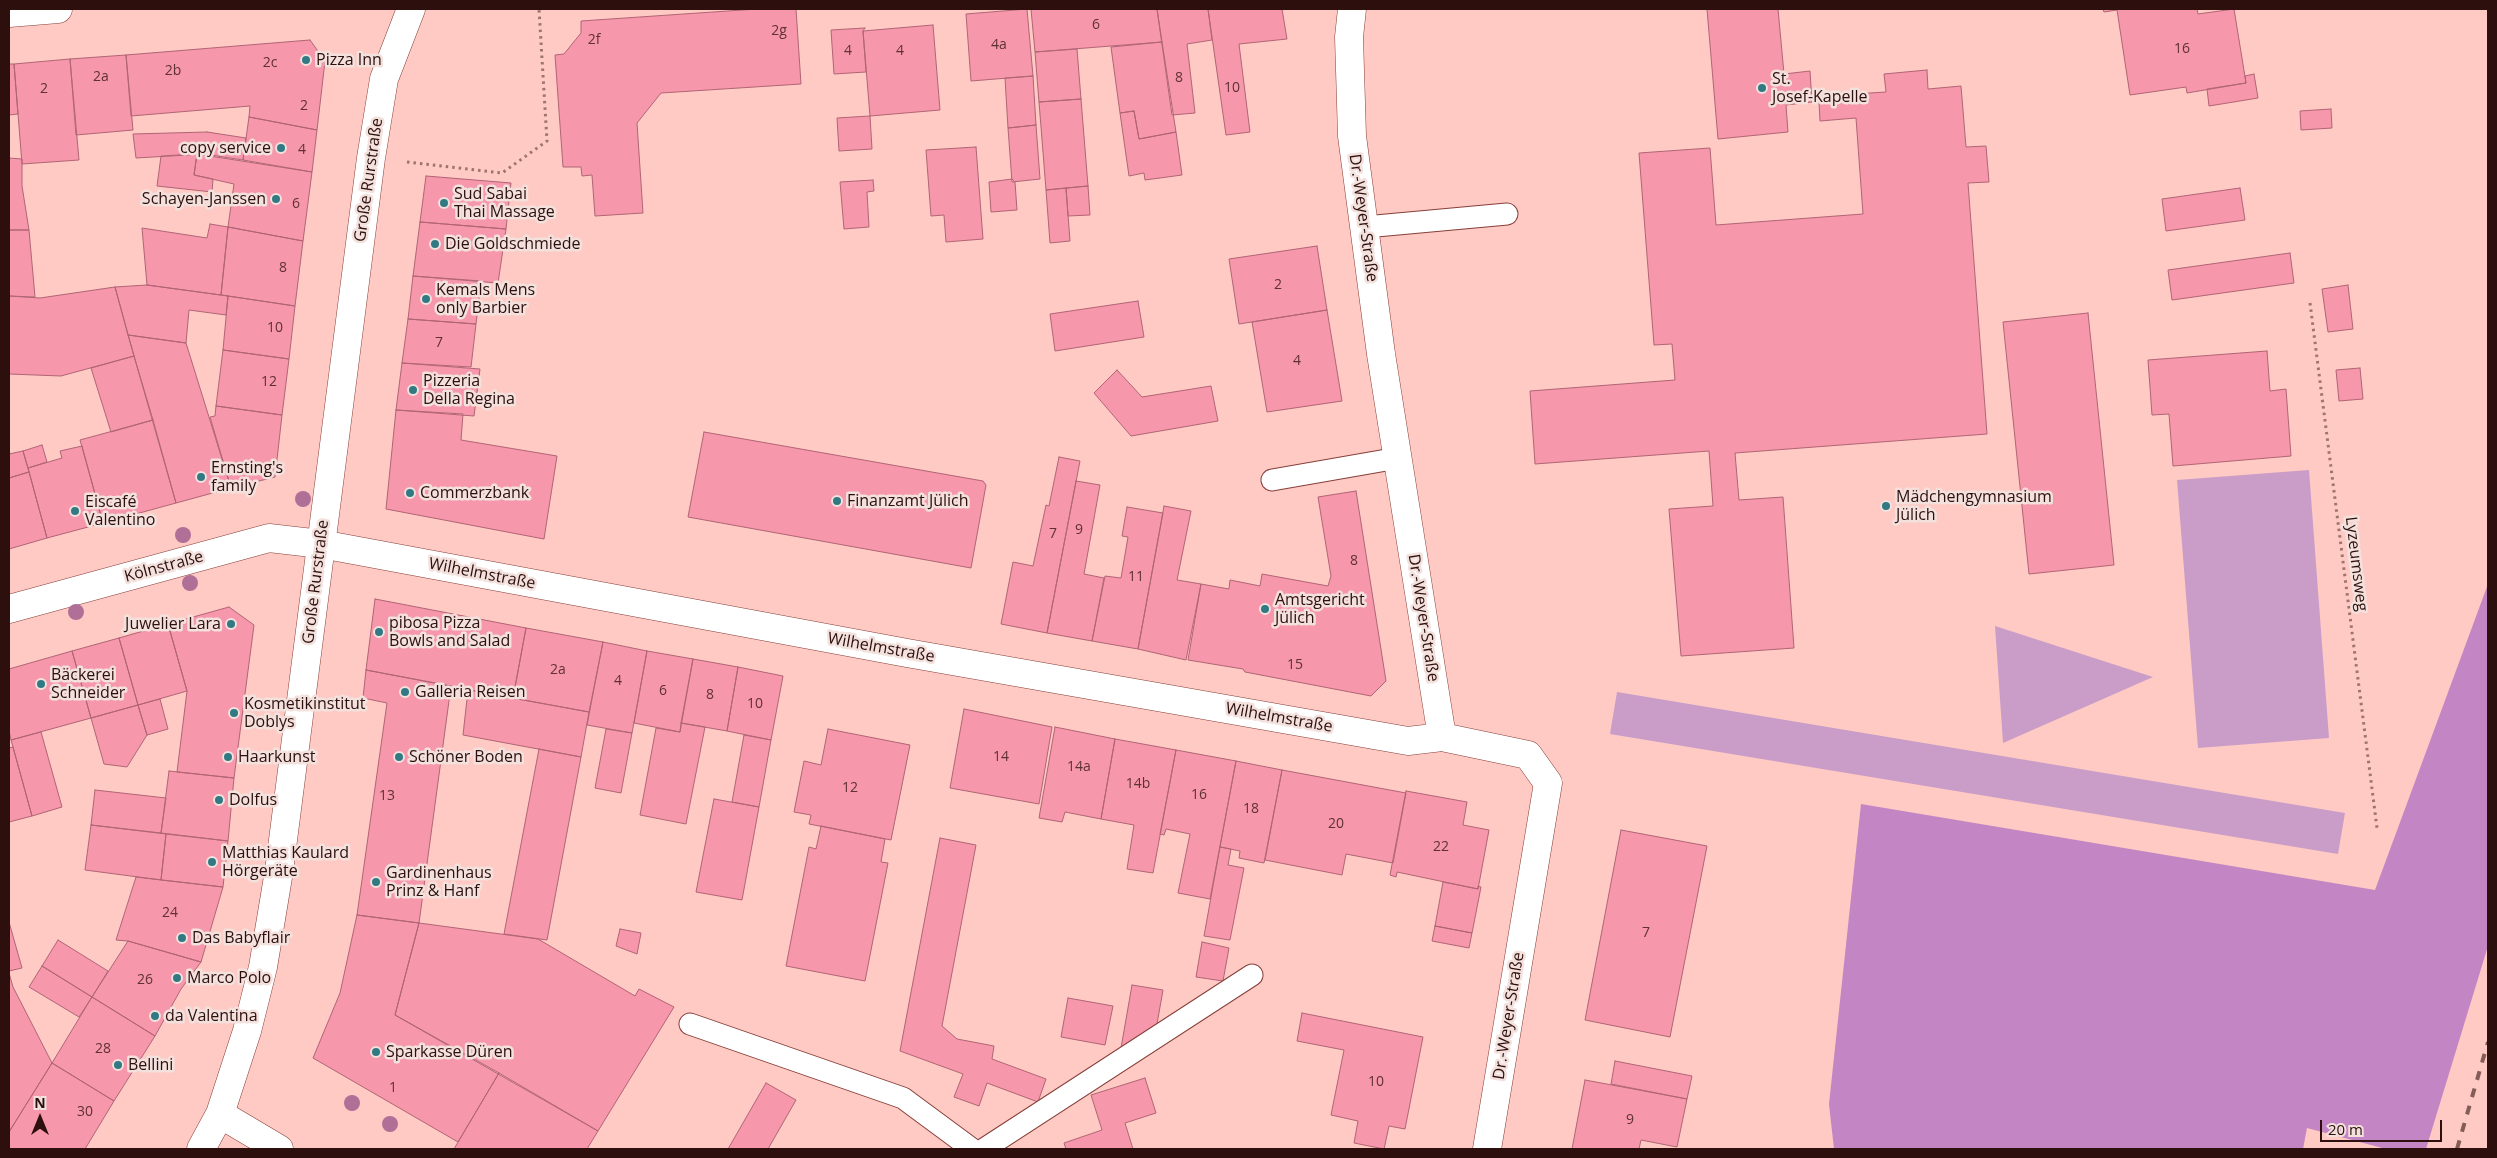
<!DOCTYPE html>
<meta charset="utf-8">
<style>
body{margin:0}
#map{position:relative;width:2497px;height:1158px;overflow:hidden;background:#fecac3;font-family:"Open Sans",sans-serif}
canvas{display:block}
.frame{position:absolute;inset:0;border:10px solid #2d0f0d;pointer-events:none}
.north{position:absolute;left:15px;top:1093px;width:50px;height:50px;-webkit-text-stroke:4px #f3e1de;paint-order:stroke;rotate:0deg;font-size:14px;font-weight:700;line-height:20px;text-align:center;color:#2d0f0d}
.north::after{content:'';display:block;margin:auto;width:18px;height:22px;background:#2d0f0d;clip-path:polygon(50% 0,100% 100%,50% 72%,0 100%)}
.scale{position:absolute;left:2320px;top:1120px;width:122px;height:22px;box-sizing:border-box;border:2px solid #2d0f0d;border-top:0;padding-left:6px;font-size:15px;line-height:18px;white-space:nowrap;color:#2d0f0d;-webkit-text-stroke:4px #f3e1de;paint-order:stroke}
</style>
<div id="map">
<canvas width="2497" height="1158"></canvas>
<div class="frame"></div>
<div class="north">N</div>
<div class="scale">20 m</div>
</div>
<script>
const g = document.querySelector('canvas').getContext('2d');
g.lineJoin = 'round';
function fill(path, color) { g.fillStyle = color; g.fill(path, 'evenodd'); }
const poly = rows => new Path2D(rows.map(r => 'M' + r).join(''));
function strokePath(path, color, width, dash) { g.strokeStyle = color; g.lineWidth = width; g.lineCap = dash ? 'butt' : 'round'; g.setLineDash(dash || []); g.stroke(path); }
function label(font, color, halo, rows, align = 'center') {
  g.font = font + ' "Open Sans",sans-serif'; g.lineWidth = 5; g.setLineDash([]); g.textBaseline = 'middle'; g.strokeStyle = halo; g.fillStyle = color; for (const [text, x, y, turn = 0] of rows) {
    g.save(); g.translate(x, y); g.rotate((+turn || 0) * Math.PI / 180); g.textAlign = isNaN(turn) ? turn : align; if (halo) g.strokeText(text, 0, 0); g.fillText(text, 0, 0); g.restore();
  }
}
fill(poly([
 [2309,470,2329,738,2198,748,2177,480],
 [1995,626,2153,677,2003,743],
 [1617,692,2345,813,2338,854,1610,734]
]), '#ca9dc9');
fill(poly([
 [2488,584,2488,946,2426,1149,2386,1149,2307,1128,2303,1149,1834,1149,1829,1104,1861,804,2375,890]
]), '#c485c4');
const building = poly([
 [757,9,796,9,801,84,661,93,637,123,643,213,595,216,592,175,582,176,581,167,563,167,555,55,564,54,581,33,581,21,757,9],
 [1027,9,1033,76,971,81,966,14,1027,9],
 [1031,9,1157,9,1162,42,1035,52,1031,9],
 [1157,9,1208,9,1212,40,1187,44,1195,113,1172,115,1157,9],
 [1208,9,1282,9,1287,39,1239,44,1250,132,1226,135,1208,9],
 [1707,9,1778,9,1784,74,1810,71,1812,102,1786,105,1788,132,1718,139,1707,9],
 [2103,9,2197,9,2198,14,2234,9,2246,83,2187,93,2186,87,2130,95,2117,10,2104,12,2103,9],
 [933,25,940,110,870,116,863,31,933,25],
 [865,28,863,31,866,72,834,74,831,30,865,28],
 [310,40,325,61,317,130,249,117,250,106,131,116,126,55,310,40],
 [1162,42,1176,132,1139,139,1134,111,1120,113,1111,47,1162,42],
 [1077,49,1081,99,1039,102,1035,52,1077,49],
 [126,55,133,130,76,135,70,59,126,55],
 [70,59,79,160,22,164,14,64,70,59],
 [9,64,14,64,18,114,9,115,9,64],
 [1927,70,1928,89,1961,86,1966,147,1986,146,1989,182,1968,183,1987,434,1735,453,1739,500,1783,497,1794,648,1681,656,1669,509,1713,506,1709,451,1535,464,1530,391,1675,380,1672,344,1654,345,1639,153,1710,148,1716,225,1863,214,1856,118,1820,121,1819,102,1854,99,1854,94,1886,92,1884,74,1927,70],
 [2254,74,2258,98,2209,106,2207,89,2246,83,2245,76,2254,74],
 [1033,76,1036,125,1008,128,1005,78,1033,76],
 [1081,99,1088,186,1046,190,1039,102,1081,99],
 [2331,109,2332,128,2301,130,2300,111,2331,109],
 [1134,111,1139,139,1176,132,1182,175,1145,180,1144,173,1129,176,1120,113,1134,111],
 [870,116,872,149,839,151,837,118,870,116],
 [249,117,317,130,312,172,243,160,249,117],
 [1036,125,1040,179,1012,182,1008,128,1036,125],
 [207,132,246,138,243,160,204,154,136,158,133,134,207,132],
 [976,147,983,239,946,242,944,215,931,216,926,150,976,147],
 [197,154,194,175,213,179,212,192,157,186,161,156,197,154],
 [197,154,312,172,303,241,228,227,234,184,194,175,197,154],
 [9,158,22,159,22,186,29,230,9,230,9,158],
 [426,176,511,183,506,229,420,222,426,176],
 [1012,179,1015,182,1017,210,991,212,989,182,1012,179],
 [873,180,874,191,867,192,869,227,844,229,840,182,873,180],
 [1088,186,1090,215,1068,216,1066,188,1088,186],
 [1066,188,1070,241,1050,243,1046,190,1066,188],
 [2240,188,2245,220,2166,231,2162,199,2240,188],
 [420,222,506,229,498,283,413,276,420,222],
 [210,224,228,227,221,295,147,285,142,228,207,238,210,224],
 [228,227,303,241,295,306,221,295,228,227],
 [9,230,29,230,35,297,9,296,9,230],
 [1317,246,1327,310,1239,324,1229,259,1317,246],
 [2290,253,2294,283,2172,300,2168,270,2290,253],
 [413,276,481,281,476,324,408,319,413,276],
 [147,285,228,296,226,315,189,310,186,343,128,335,115,287,147,285],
 [2348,285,2353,329,2328,332,2322,289,2348,285],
 [115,287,134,356,61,376,9,374,9,296,40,298,115,287],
 [228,296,295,306,289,359,223,350,228,296],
 [1138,301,1144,337,1055,351,1050,314,1138,301],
 [1327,310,1342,401,1267,412,1252,322,1327,310],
 [2088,313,2114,565,2029,574,2003,322,2088,313],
 [408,319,476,324,471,367,402,363,408,319],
 [128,335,186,343,231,488,176,503,128,335],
 [223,350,289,359,282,415,216,406,223,350],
 [2267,351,2270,391,2286,389,2291,456,2173,466,2169,414,2152,415,2148,360,2267,351],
 [134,356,153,420,111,432,91,368,134,356],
 [402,363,480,369,474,416,396,410,402,363],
 [2360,368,2363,399,2339,401,2336,370,2360,368],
 [1117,370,1142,397,1211,386,1218,421,1131,436,1094,393,1117,370],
 [216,406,282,415,275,477,231,488,210,417,215,416,216,406],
 [396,410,463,414,461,440,557,456,544,539,386,509,396,410],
 [153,420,176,503,103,523,80,440,153,420],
 [704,432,983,481,986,485,971,568,688,517,704,432],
 [42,445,47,462,28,468,23,451,42,445],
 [82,446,103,523,47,538,28,468,62,458,60,451,82,446],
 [23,451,29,472,9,478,9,454,23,451],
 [1059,457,1080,461,1047,633,1001,624,1013,562,1033,566,1046,505,1049,506,1059,457],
 [29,472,47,538,9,549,9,478,29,472],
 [1076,481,1100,485,1084,574,1104,578,1092,641,1047,633,1076,481],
 [1356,491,1386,681,1371,696,1245,672,1243,669,1188,660,1201,584,1229,589,1230,580,1260,586,1262,574,1328,586,1331,576,1318,497,1356,491],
 [1164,506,1191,511,1177,580,1201,584,1186,660,1138,649,1164,506],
 [1127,507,1163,513,1138,649,1092,641,1105,576,1121,578,1128,537,1122,536,1127,507],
 [375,599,526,628,513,698,366,670,375,599],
 [229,607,254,625,234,778,177,772,187,691,168,624,229,607],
 [168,624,187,691,138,705,119,638,168,624],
 [526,628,603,642,589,712,513,698,526,628],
 [119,638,138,705,91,718,72,651,119,638],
 [603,642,647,651,632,733,587,725,603,642],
 [72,651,91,718,11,740,9,731,9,669,72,651],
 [647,651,693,659,680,732,634,723,647,651],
 [693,659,738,667,727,731,681,723,693,659],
 [738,667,783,676,771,740,727,731,738,667],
 [366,670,451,686,419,923,357,915,387,703,363,698,366,670],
 [468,690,589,712,581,757,463,735,468,690],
 [160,699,168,729,147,735,138,705,160,699],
 [138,705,147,735,127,767,104,764,91,718,138,705],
 [964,709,1052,727,1039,804,950,788,964,709],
 [681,723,705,727,686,824,640,815,656,728,680,732,681,723],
 [1055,727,1115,739,1101,819,1065,812,1062,822,1039,818,1055,727],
 [606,729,632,733,621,793,595,788,606,729],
 [828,729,910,745,891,840,809,824,811,815,794,812,804,761,821,765,828,729],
 [41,732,62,807,32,816,11,740,41,732],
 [744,735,771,740,759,807,732,802,744,735],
 [1115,739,1176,750,1153,873,1127,869,1134,825,1101,819,1115,739],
 [13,747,32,816,9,822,9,748,13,747],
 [539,749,581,757,547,940,504,934,539,749],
 [1176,750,1236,761,1210,899,1178,893,1190,834,1166,829,1164,835,1160,834,1176,750],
 [1236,761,1282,770,1264,863,1239,858,1240,851,1220,847,1236,761],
 [1282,770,1406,793,1393,863,1346,854,1342,875,1265,860,1282,770],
 [169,771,234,778,228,841,161,833,169,771],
 [95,790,166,798,161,833,91,825,95,790],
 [1406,791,1467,802,1463,825,1489,830,1478,889,1397,872,1396,877,1390,875,1406,791],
 [714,799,759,807,742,900,696,892,714,799],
 [91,825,166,834,161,880,85,870,91,825],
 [821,826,885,839,881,862,888,863,865,981,786,966,809,847,816,849,821,826],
 [1621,830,1707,846,1670,1037,1585,1020,1621,830],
 [166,834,228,841,223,887,161,880,166,834],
 [940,838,976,845,942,1026,957,1039,994,1046,992,1059,1046,1079,1038,1102,987,1083,979,1106,954,1097,963,1074,900,1051,940,838],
 [1220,847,1231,849,1228,865,1244,868,1230,940,1204,936,1220,847],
 [136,877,223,887,201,962,128,941,116,940,136,877],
 [1443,882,1478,889,1478,886,1481,887,1472,933,1435,926,1443,882],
 [357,915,419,923,395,1015,499,1073,458,1142,313,1058,340,993,357,915],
 [9,922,22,968,9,971,9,922],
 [419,923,538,939,635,996,639,989,674,1007,598,1131,395,1015,419,923],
 [1435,926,1472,933,1469,948,1432,941,1435,926],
 [620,929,641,933,637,954,616,946,620,929],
 [58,940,108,971,92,997,42,966,58,940],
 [128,941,201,962,181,989,155,1036,92,997,128,941],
 [1202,942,1229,948,1223,981,1196,977,1202,942],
 [42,966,92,997,79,1017,29,987,42,966],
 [9,973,13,987,52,1063,9,1132,9,973],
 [1132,985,1163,990,1157,1024,1121,1048,1132,985],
 [92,997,155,1036,114,1101,52,1063,92,997],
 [1068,998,1113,1006,1105,1045,1061,1037,1068,998],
 [1302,1013,1423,1037,1405,1129,1389,1126,1384,1149,1354,1143,1358,1121,1331,1115,1344,1050,1297,1041,1302,1013],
 [1615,1061,1692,1076,1687,1099,1611,1084,1615,1061],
 [52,1063,114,1101,85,1149,9,1149,9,1132,52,1063],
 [499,1073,598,1131,587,1149,454,1149,499,1073],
 [1145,1078,1156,1113,1125,1123,1133,1149,1066,1149,1064,1143,1102,1130,1091,1095,1145,1078],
 [1585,1080,1687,1099,1677,1147,1641,1140,1639,1149,1572,1149,1585,1080],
 [766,1083,796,1100,768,1149,728,1149,766,1083]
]);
fill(building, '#f697ab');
strokePath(building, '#b16475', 1);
const service = poly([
 [1365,227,1507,214],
 [1272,480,1398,458],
 [690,1024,903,1098,972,1149],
 [984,1149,1252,975]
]);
const pedestrian = poly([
 [9,609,269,538,321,544]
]);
const minor = poly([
 [1352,9,1349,37,1352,136,1381,354,1442,737,1528,755,1548,783,1487,1149],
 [9,13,58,9],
 [321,544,907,653,1408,741,1442,737]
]);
const secondary = poly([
 [220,1114,279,1149],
 [201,1149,220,1114,247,1031,263,967,279,871,371,158,384,79,411,9]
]);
strokePath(service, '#873f39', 23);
strokePath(pedestrian, '#873f39', 29);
strokePath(minor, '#873f39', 29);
strokePath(secondary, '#873f39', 29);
strokePath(poly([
 [407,162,502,173,547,141,539,9],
 [2310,303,2377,828]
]), '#9e746f', 3, [2.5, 4]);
strokePath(service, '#fff', 21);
strokePath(pedestrian, '#fff', 28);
strokePath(minor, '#fff', 28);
strokePath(secondary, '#fff', 28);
strokePath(poly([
 [2457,1149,2488,1042]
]), '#845d59', 4, [9, 9]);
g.fillStyle = '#b06f97';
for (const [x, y] of [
 [303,499],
 [183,535],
 [190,583],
 [76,612],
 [352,1103],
 [390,1124]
]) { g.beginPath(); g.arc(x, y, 8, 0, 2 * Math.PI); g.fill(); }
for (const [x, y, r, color] of [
 [306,60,5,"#327a83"],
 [1762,88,5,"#327a83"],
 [281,148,5,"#327a83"],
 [276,199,5,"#327a83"],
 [444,203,5,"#327a83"],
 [435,244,5,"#327a83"],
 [426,299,5,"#327a83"],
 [413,390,5,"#327a83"],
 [201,477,5,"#327a83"],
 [410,493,5,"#327a83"],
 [837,501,5,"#327a83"],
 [1886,506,5,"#327a83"],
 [75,511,5,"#327a83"],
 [1265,609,5,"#327a83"],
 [231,624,5,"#327a83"],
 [379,632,5,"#327a83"],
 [41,684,5,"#327a83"],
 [405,692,5,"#327a83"],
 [234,713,5,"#327a83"],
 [228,757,5,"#327a83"],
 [399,757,5,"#327a83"],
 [219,800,5,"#327a83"],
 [212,862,5,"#327a83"],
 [376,882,5,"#327a83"],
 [182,938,5,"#327a83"],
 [177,978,5,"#327a83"],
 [155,1016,5,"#327a83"],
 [376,1052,5,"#327a83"],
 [118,1065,5,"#327a83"]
]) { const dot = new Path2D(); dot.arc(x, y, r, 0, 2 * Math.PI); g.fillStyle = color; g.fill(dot); strokePath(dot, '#f3e1de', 2); }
label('14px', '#5f3134', null, [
 ["6",1096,25],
 ["2g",779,31],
 ["2f",594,40],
 ["4a",999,45],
 ["16",2182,49],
 ["4",848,51],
 ["4",900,51],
 ["2c",270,63],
 ["2b",173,71],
 ["2a",101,77],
 ["8",1179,78],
 ["10",1232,88],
 ["2",44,89],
 ["2",304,106],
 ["4",302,150],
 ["6",296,204],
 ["8",283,268],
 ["2",1278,285],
 ["10",275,328],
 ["7",439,343],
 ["4",1297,361],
 ["12",269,382],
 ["9",1079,530],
 ["7",1053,534],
 ["8",1354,561],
 ["11",1136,577],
 ["15",1295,665],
 ["2a",558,670],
 ["4",618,681],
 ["6",663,691],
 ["8",710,695],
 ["10",755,704],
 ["14",1001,757],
 ["14a",1079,767],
 ["14b",1138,784],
 ["12",850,788],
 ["16",1199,795],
 ["13",387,796],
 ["18",1251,809],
 ["20",1336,824],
 ["22",1441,847],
 ["24",170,913],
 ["7",1646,933],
 ["26",145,980],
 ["28",103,1049],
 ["10",1376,1082],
 ["1",393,1088],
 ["30",85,1112],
 ["9",1630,1120]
]);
label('16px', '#2d0f0d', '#f3e1de', [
 ["Pizza Inn",316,60],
 ["St.",1772,79],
 ["Josef-Kapelle",1772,97],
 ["copy service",271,148,"right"],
 ["Sud Sabai",454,194],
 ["Thai Massage",454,212],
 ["Schayen-Janssen",266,199,"right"],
 ["Die Goldschmiede",445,244],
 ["Kemals Mens",436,290],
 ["only Barbier",436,308],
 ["Pizzeria",423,381],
 ["Della Regina",423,399],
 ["Ernsting's",211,468],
 ["family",211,486],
 ["Commerzbank",420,493],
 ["Mädchengymnasium",1896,497],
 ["Jülich",1896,515],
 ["Finanzamt Jülich",847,501],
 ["Eiscafé",85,502],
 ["Valentino",85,520],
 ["Amtsgericht",1275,600],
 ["Jülich",1275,618],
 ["pibosa Pizza",389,623],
 ["Bowls and Salad",389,641],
 ["Juwelier Lara",221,624,"right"],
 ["Bäckerei",51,675],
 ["Schneider",51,693],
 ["Galleria Reisen",415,692],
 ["Kosmetikinstitut",244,704],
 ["Doblys",244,722],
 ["Haarkunst",238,757],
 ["Schöner Boden",409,757],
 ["Dolfus",229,800],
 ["Matthias Kaulard",222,853],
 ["Hörgeräte",222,871],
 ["Gardinenhaus",386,873],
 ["Prinz & Hanf",386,891],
 ["Das Babyflair",192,938],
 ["Marco Polo",187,978],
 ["da Valentina",165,1016],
 ["Sparkasse Düren",386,1052],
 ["Bellini",128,1065]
], 'left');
label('16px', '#2d0f0d', '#f3e1de', [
 ["Große Rurstraße",369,180,-82],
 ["Dr.-Weyer-Straße",1363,218,82],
 ["Lyzeumsweg",2356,564,83],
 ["Kölnstraße",164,567,-15],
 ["Wilhelmstraße",482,574,11],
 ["Große Rurstraße",316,582,-83],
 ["Dr.-Weyer-Straße",1423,618,81],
 ["Wilhelmstraße",881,648,10],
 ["Wilhelmstraße",1279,718,10],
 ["Dr.-Weyer-Straße",1509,1016,-81]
]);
</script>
